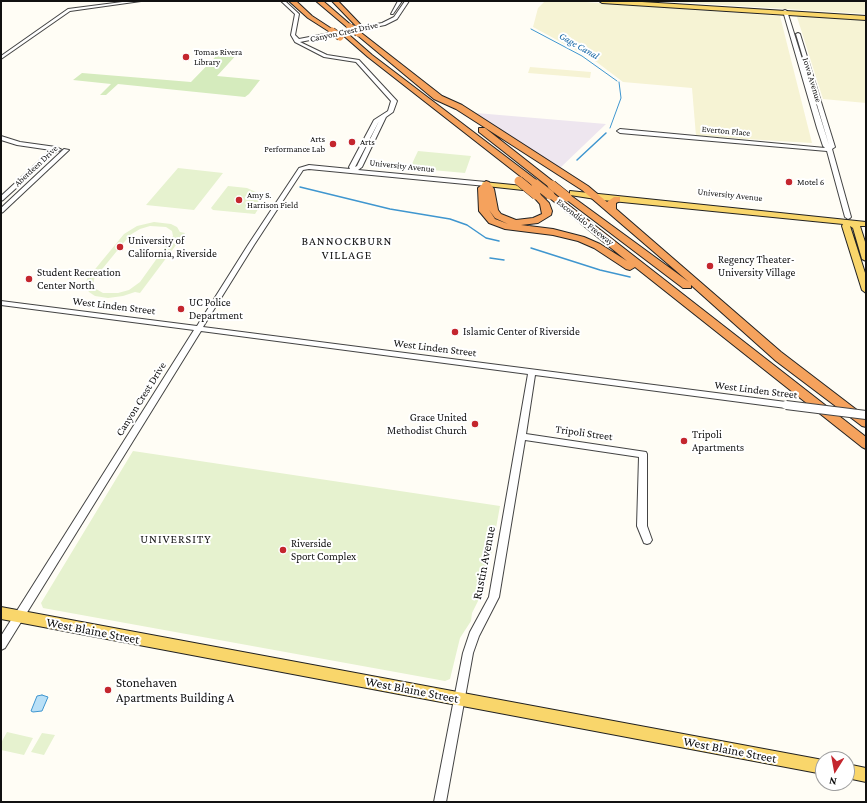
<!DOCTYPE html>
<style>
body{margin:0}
#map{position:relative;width:867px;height:803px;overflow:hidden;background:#fffdf5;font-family:"Crimson Pro",serif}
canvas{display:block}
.frame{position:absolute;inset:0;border:2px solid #111;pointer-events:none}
.north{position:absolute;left:815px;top:751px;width:40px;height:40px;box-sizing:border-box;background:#fff;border:1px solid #a0a0a0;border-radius:50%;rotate:191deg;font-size:11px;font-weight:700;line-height:16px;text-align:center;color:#111}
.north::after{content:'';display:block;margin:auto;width:14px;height:18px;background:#c4262e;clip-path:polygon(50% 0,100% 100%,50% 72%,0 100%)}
</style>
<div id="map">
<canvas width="867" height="803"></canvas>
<div class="frame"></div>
<div class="north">N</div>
</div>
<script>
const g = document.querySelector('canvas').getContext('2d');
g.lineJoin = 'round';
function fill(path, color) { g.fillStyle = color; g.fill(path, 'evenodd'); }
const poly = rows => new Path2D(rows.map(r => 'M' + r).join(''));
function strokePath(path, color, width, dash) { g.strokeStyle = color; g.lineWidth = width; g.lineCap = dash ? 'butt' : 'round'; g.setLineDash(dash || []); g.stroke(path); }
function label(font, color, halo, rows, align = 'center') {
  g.font = font + ' "Crimson Pro",serif'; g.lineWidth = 4; g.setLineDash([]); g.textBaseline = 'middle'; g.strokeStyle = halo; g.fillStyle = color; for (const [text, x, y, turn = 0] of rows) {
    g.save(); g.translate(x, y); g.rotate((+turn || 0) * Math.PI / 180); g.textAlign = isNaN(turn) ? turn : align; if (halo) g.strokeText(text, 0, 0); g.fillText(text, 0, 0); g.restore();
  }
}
fill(poly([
 [476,113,606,124,560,168,474,115]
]), '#eee6ef');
fill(poly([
 [545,1,572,1,780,16,812,143,696,136,692,88,623,82,594,60,533,27,538,8],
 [659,1,866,1,866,14],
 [800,16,866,20,866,103,823,99,797,17],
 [530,67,591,72,590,78,528,73]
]), '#f6f3d4');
fill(poly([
 [221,51,239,52,217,76,260,80,249,94,245,97,118,84,106,95,100,95,111,84,73,80,82,73,191,82]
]), '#d5ebbd');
fill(poly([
 [418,151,471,156,465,173,410,168],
 [178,168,223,173,194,210,146,205],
 [228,186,247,188,258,193,261,196,262,203,255,214,213,210,211,208],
 [154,222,171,224,177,227,180,232,185,233,140,293,135,292,123,296,108,298,95,296,89,292,85,285,87,279,124,234,137,226],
 [150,226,166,227,172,231,173,236,140,282,129,290,118,293,103,293,96,289,93,285,94,279,130,235,140,229],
 [133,451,500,506,484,594,479,599,472,613,471,621,460,638,450,679,445,681,43,608,41,603],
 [7,732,33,738,24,755,1,750,1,743],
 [42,733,55,735,44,755,31,752]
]), '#e6f2cf');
const water = poly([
 [42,695,48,697,42,711,33,712,31,711,37,696,42,695]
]);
fill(water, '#b9e0f7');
strokePath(water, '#3f96cf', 1);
strokePath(poly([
 [531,29,582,56,617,81],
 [610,128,621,98,619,82]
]), '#3f96cf', 1);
strokePath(poly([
 [577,160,606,133],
 [300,187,390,209,450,219,467,225,486,238,499,241],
 [531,248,600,270,630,277],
 [490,258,504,260]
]), '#3f96cf', 1.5);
const minor = poly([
 [130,1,141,1,70,11,1,59,1,56,68,9,130,1],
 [281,1,285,1,299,14,295,35,299,39,382,23,394,17,405,1,409,1,397,19,385,25,300,42,327,55,359,60,397,101,393,112,386,117,362,167,358,170,486,182,489,184,486,186,309,169,303,170,254,245,203,327,786,402,790,405,786,408,535,375,526,434,646,452,647,454,647,526,652,540,650,543,647,544,644,543,637,526,639,457,525,440,499,597,479,636,473,653,446,802,434,802,463,653,470,632,489,597,528,374,201,331,5,648,1,650,1,636,194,330,1,305,1,301,197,326,248,245,299,168,309,165,350,169,349,167,374,120,388,111,391,101,356,62,324,57,295,42,291,35,295,14,281,1],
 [379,121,357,166,355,167,379,121],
 [398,1,402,1,393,14,391,14,398,1],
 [785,10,787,11,829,145,796,34,798,33,800,34,835,147,832,149,851,217,850,218,848,219,845,217,827,151,620,133,617,131,620,129,825,148,823,146,817,128,783,11,785,10],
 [1,136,20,142,56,147,62,150,57,151,3,200,1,201,1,196,51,150,17,145,1,140,1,136],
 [64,149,69,150,3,212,1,213,1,208,64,149]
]);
const major = poly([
 [599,1,626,1,866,16,866,20,602,3,599,1],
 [483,182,523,186,527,188,523,190,486,186,482,184,483,182],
 [570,191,866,222,866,226,860,226,866,245,866,261,862,259,853,228,850,226,866,276,866,293,862,290,842,226,843,224,602,200,570,195,570,191],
 [1,607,823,760,823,774,1,619,1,607],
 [847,764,866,768,866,782,847,778,847,764]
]);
const highway = poly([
 [289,1,296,1,312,16,335,31,330,32,308,18,289,1],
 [316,1,323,1,352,26,352,28,348,28,316,1],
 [332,1,338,1,361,25,361,27,357,27,332,1],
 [356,32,360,32,442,96,462,105,588,186,607,202,614,197,620,197,620,201,616,203,616,209,781,352,866,417,866,427,862,426,776,361,691,285,691,288,683,288,563,197,567,194,570,195,689,282,582,190,456,109,434,99,356,34,356,32],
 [344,34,348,34,372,55,539,182,539,186,533,186,368,57,344,36,344,34],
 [479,128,485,128,555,183,555,187,549,187,479,132,479,128],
 [486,181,489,182,494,189,498,210,501,214,516,220,533,218,542,214,540,204,532,195,533,193,539,193,549,203,552,211,551,215,538,223,521,225,553,229,584,237,600,244,627,261,546,195,547,193,553,193,866,437,866,449,862,447,635,267,630,270,626,269,594,248,578,241,553,235,505,229,489,223,479,211,478,188,486,181],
 [489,210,495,218,508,224,495,219,489,210]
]);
strokePath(minor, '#444', 2);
strokePath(major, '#222', 2);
strokePath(highway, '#222', 2);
fill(minor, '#fff');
fill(major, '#f9d66b');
fill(highway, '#f5a25d');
const minorBridge = poly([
 [786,405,866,415]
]);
const highwayBridgeFar1 = poly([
 [350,27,358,33],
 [332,31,340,37]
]);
const highwayBridge = poly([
 [519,181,536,195],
 [536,184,550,195],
 [552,185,567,197]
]);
strokePath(minorBridge, '#444', 10, []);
strokePath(highwayBridgeFar1, '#222', 8, []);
strokePath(highwayBridge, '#222', 10, []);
strokePath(minorBridge, '#fff', 8);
strokePath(highwayBridgeFar1, '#f5a25d', 7);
strokePath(highwayBridge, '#f5a25d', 9);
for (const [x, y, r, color] of [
 [186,57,4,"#c4262e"],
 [352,142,4,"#c4262e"],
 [333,144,4,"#c4262e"],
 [789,182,4,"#c4262e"],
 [239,200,4,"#c4262e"],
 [120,247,4,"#c4262e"],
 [710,266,4,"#c4262e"],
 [29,279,4,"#c4262e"],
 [181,309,4,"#c4262e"],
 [455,332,4,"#c4262e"],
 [475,424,4,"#c4262e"],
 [684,441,4,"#c4262e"],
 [283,550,4,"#c4262e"],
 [108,690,4,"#c4262e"]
]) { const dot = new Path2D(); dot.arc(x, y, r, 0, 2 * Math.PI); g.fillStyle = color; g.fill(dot); strokePath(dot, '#fff', 1.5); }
label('9px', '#111', '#fff', [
 ["Canyon Crest Drive",344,32,-12],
 ["Iowa Avenue",812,80,73],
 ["Everton Place",726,131,5],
 ["Aberdeen Drive",36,166,-43],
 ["University Avenue",402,166,6],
 ["University Avenue",730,195,6],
 ["Escondido Freeway",585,222,38]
]);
label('9px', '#111', '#fff', [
 ["Tomas Rivera",194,52],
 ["Library",194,62],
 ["Arts",325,139,"right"],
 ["Performance Lab",325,149,"right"],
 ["Arts",360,142],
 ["Motel 6",797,182],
 ["Amy S.",247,195],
 ["Harrison Field",247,205]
], 'left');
label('italic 10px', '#1768a6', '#fff', [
 ["Gage Canal",579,46,30]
]);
label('11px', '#111', '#fff', [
 ["University of",128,241],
 ["California, Riverside",128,254],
 ["Regency Theater-",718,260],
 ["University Village",718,273],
 ["Student Recreation",37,273],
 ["Center North",37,286],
 ["UC Police",189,303],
 ["Department",189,316],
 ["Islamic Center of Riverside",463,332],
 ["Grace United",467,418,"right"],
 ["Methodist Church",467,431,"right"],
 ["Tripoli",692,435],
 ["Apartments",692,448],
 ["Riverside",291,544],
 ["Sport Complex",291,557]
], 'left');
label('11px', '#111', '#fff', [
 ["West Linden Street",114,306,7],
 ["West Linden Street",435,348,7],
 ["West Linden Street",756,390,7],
 ["Canyon Crest Drive",141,399,-58],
 ["Tripoli Street",584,433,8]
]);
g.letterSpacing = '1px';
label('12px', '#111', '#fff', [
 ["BANNOCKBURN",347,241],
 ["VILLAGE",347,255],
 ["UNIVERSITY",176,539]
]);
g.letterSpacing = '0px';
label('13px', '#111', '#fff', [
 ["Rustin Avenue",484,563,-79],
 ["West Blaine Street",93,631,11],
 ["West Blaine Street",412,690,11],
 ["West Blaine Street",730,750,11]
]);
label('13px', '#111', '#fff', [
 ["Stonehaven",116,683],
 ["Apartments Building A",116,698]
], 'left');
</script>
